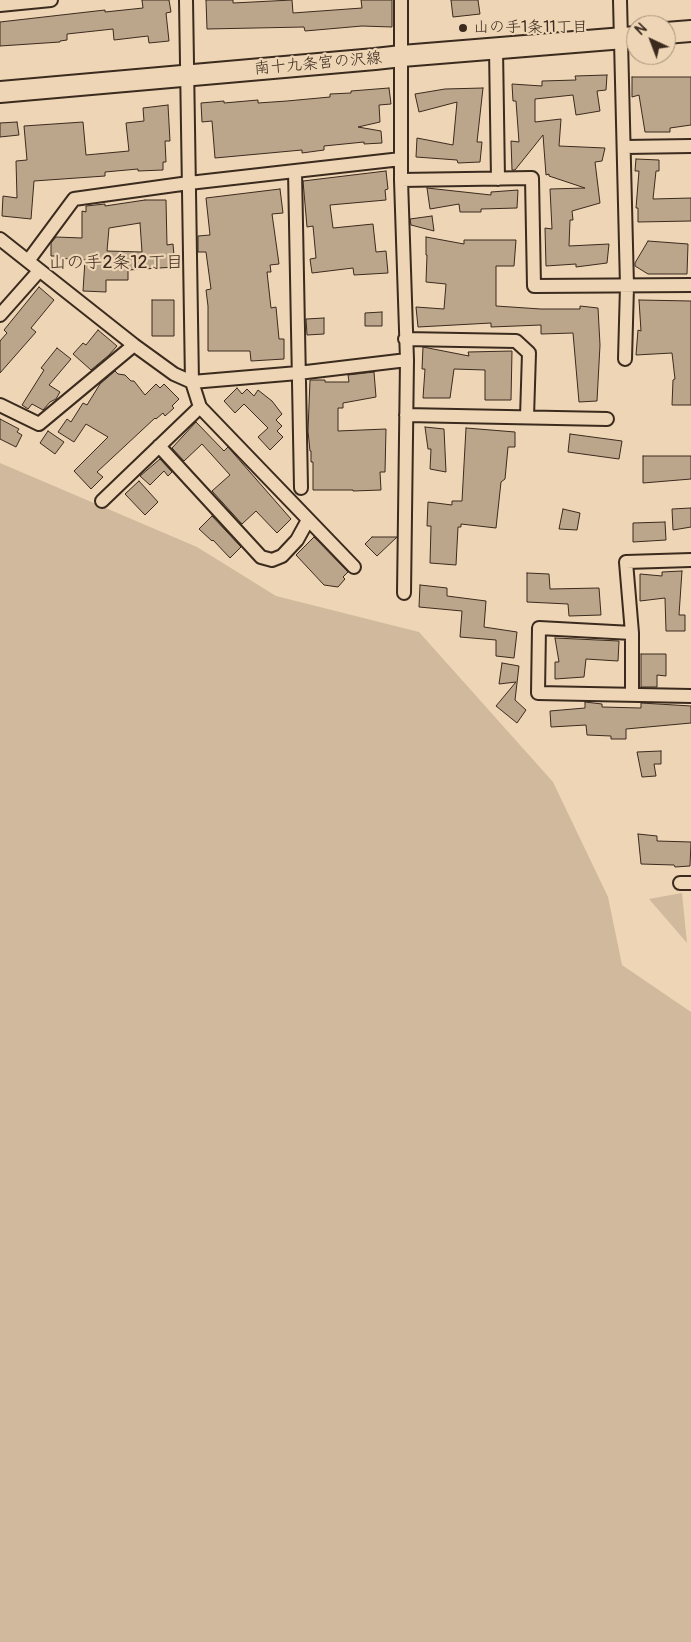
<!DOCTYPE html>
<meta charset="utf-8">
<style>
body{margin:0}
#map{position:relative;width:691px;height:1642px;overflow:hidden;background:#edd5b5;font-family:Pangolin,sans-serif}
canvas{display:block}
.north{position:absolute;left:626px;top:15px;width:50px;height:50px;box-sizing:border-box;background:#edd5b5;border:1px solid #a69179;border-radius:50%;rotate:317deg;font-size:14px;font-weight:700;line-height:20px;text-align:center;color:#3b2a1e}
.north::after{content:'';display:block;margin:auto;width:18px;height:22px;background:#3b2a1e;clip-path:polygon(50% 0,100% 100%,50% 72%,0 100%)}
</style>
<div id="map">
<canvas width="691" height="1642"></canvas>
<div class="north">N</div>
</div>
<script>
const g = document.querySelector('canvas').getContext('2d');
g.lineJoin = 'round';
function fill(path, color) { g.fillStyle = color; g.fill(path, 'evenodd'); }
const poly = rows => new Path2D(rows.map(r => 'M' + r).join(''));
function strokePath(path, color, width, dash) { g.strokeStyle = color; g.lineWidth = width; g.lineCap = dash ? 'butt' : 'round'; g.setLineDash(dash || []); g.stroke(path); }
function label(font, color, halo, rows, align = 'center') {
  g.font = font + ' Pangolin,"Klee One",sans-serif'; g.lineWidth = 4.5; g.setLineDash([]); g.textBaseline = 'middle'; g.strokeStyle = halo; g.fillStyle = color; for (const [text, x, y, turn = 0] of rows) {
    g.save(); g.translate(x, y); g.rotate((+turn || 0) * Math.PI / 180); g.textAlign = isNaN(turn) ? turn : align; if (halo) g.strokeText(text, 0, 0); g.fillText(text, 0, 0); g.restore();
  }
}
fill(poly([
 [0,463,197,547,276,596,419,632,553,782,608,897,622,965,691,1012,691,1642,0,1642],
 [682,893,687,943,649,899]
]), '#d0b99c');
const building = poly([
 [142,0,169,0,171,12,166,13,169,41,149,43,148,36,114,40,113,29,67,34,67,40,60,41,60,42,0,46,0,22,105,10,105,12,143,8,142,0],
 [206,0,233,0,233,3,292,0,293,13,362,8,361,0,392,0,392,27,362,26,305,31,304,27,207,29,206,0],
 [451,0,478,0,480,14,453,17,451,0],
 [607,75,606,90,597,91,600,111,576,115,573,95,535,99,535,122,561,119,559,146,605,148,602,161,595,162,600,203,572,211,573,220,570,220,569,246,609,244,607,263,576,267,576,264,546,266,545,228,552,229,550,189,585,188,549,176,549,174,546,175,543,135,515,170,512,170,511,141,519,142,516,101,513,101,512,84,542,86,542,81,576,80,575,76,607,75],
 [632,77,691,77,691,125,670,128,670,132,645,132,639,95,632,97,632,77],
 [389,88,391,104,379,105,380,122,358,127,381,131,382,143,364,144,364,142,324,146,324,150,302,153,302,150,215,158,212,121,202,122,201,103,224,101,224,103,258,100,258,103,287,101,330,97,330,94,351,93,351,91,389,88],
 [483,88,477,142,482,142,480,162,458,163,457,160,416,157,417,138,453,145,457,102,419,112,415,94,445,89,483,88],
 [168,105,170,141,165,141,166,162,163,162,163,170,138,171,138,169,105,172,105,176,34,181,31,219,2,216,3,196,17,198,16,161,27,160,24,126,83,122,86,155,129,151,126,123,144,121,143,108,168,105],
 [17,122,19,135,0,137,0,123,17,122],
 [636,159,659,160,659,171,656,171,653,199,691,198,691,221,638,222,638,208,636,208,639,171,635,171,636,159],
 [386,171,388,189,385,190,386,200,330,205,333,228,373,224,376,252,386,251,388,273,354,275,353,268,312,273,310,259,316,258,313,226,307,227,303,181,386,171],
 [427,188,491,195,491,192,518,190,517,208,481,209,481,212,460,212,459,204,430,209,427,188],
 [280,189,283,213,272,214,279,264,270,265,271,272,267,272,271,308,276,307,279,339,284,339,284,359,251,361,250,351,208,351,208,306,206,290,211,289,206,252,198,252,198,236,210,235,206,198,280,189],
 [145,200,166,200,167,245,173,244,175,267,128,270,128,280,106,280,106,292,83,291,85,260,57,258,58,256,51,256,51,243,56,237,82,238,82,211,86,212,86,206,105,204,105,206,145,200],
 [140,223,142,252,107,251,109,228,140,223],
 [432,216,434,231,411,225,410,219,432,216],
 [426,237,464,244,464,240,516,240,514,266,496,266,496,306,541,309,580,309,580,306,598,308,600,345,597,401,579,402,573,333,541,334,541,325,491,327,491,323,418,327,416,307,444,309,446,284,426,282,427,255,426,255,426,237],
 [648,241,688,244,687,274,648,274,635,266,635,263,648,241],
 [39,287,54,300,31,328,36,332,0,373,0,341,7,333,4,330,39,287],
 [152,300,174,300,174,336,152,336,152,300],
 [639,300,691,301,691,405,672,405,673,380,675,379,672,353,636,355,638,330,641,331,639,300],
 [382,312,382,326,365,326,365,313,382,312],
 [324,318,324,334,307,335,306,319,324,318],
 [98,330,117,346,109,355,91,370,73,354,83,343,86,345,98,330],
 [423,347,469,356,468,352,512,351,511,400,485,400,485,370,454,369,450,398,423,398,425,369,422,369,423,347],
 [57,348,71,359,49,385,60,392,56,399,50,402,43,410,32,404,28,409,22,405,44,370,41,368,57,348],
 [115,371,118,374,125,375,131,381,134,381,145,395,156,384,160,388,164,384,179,399,172,406,174,408,165,416,163,413,156,419,155,418,97,472,103,477,91,489,74,471,108,437,86,424,74,442,58,432,67,419,71,422,83,403,87,405,100,384,115,371],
 [374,372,376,397,343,403,343,408,338,408,338,431,386,429,385,472,380,472,381,490,353,491,353,490,313,490,313,462,311,462,311,451,310,451,308,431,310,380,325,380,325,382,349,382,348,375,374,372],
 [237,388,242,394,247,389,254,396,258,390,272,401,282,414,276,420,282,426,277,431,283,437,270,450,258,437,268,428,244,404,235,413,224,401,237,388],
 [0,419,19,429,17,432,22,435,16,447,0,439,0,419],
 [196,422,224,451,228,447,291,519,277,533,256,511,242,524,212,491,230,475,202,444,184,461,172,448,196,422],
 [425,427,444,429,446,472,430,469,431,449,428,449,425,427],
 [466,428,515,432,515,447,508,447,505,479,501,482,496,528,461,524,461,527,458,527,456,565,430,563,431,526,427,526,428,502,452,505,452,501,462,501,466,428],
 [48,431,64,442,55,454,40,443,48,431],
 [570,434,622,441,619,459,568,452,570,434],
 [643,456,691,456,691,479,643,483,643,456],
 [160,459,172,472,168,476,164,471,150,485,140,476,160,459],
 [139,481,158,502,145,515,125,494,139,481],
 [691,508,691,527,673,530,672,509,691,508],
 [563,509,580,513,577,530,559,529,563,509],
 [212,516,241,547,230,558,213,540,212,541,199,529,212,516],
 [665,522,666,540,633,542,633,523,665,522],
 [314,537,348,572,343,577,345,579,338,587,324,585,296,555,314,537],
 [372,537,397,537,377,556,365,544,372,537],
 [682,571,679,615,685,615,685,631,666,631,665,598,640,601,640,574,662,576,662,572,682,571],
 [527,573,549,574,550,589,599,588,601,615,569,616,568,604,527,602,527,573],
 [420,585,447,588,447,596,486,601,484,627,517,632,514,658,496,656,496,640,460,637,462,611,419,607,420,585],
 [555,638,619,641,618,661,586,659,584,677,555,679,555,662,559,662,555,638],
 [641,654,666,654,666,676,657,675,657,687,641,687,641,654],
 [502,663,519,666,515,700,526,710,517,723,496,706,516,682,499,684,502,663],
 [585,702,602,704,602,707,641,708,641,703,691,706,691,723,626,729,626,739,611,739,611,736,587,735,586,725,551,727,550,711,585,708,585,702],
 [661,751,661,764,654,764,656,776,642,777,637,752,661,751],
 [638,834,657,836,657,841,691,842,690,866,675,867,674,865,641,864,638,834]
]);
fill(building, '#bba68b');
strokePath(building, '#3b2a1e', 1);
const street = poly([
 [186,0,192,382,298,373,407,360],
 [401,0,401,180,407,360,404,593],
 [620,0,627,286,625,359],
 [0,5,51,0],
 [496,49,498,179],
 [625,147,691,146],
 [295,171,301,488],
 [401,180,532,178,534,286,691,285],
 [0,239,134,345,174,374,192,382,200,407,354,567],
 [28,261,74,199,189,183,401,159],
 [0,315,39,271],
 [405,339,516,341,529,353,527,417],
 [0,405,39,424,134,345],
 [406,415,607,419],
 [159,446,261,557,272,560,282,556,297,540,308,520],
 [102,501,200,407],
 [632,633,539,628,538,693,691,696],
 [632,695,632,633,626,562,691,560],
 [680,883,691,883]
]);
const primary = poly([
 [666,33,691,31],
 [0,92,375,59,402,56,636,37]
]);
strokePath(street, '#3b2a1e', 16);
strokePath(primary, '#3b2a1e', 24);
strokePath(street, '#edd5b5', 12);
strokePath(primary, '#edd5b5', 20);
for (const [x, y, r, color] of [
 [463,28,5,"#3b2a1e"]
]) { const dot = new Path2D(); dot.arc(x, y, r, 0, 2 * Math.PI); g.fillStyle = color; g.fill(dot); strokePath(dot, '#edd5b5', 2); }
label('16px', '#3b2a1e', '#edd5b5', [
 ["山の手1条11丁目",473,28]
], 'left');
label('16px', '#3b2a1e', '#edd5b5', [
 ["南十九条宮の沢線",318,64,-5]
]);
label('18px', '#3b2a1e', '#edd5b5', [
 ["山の手2条12丁目",116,263]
]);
</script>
